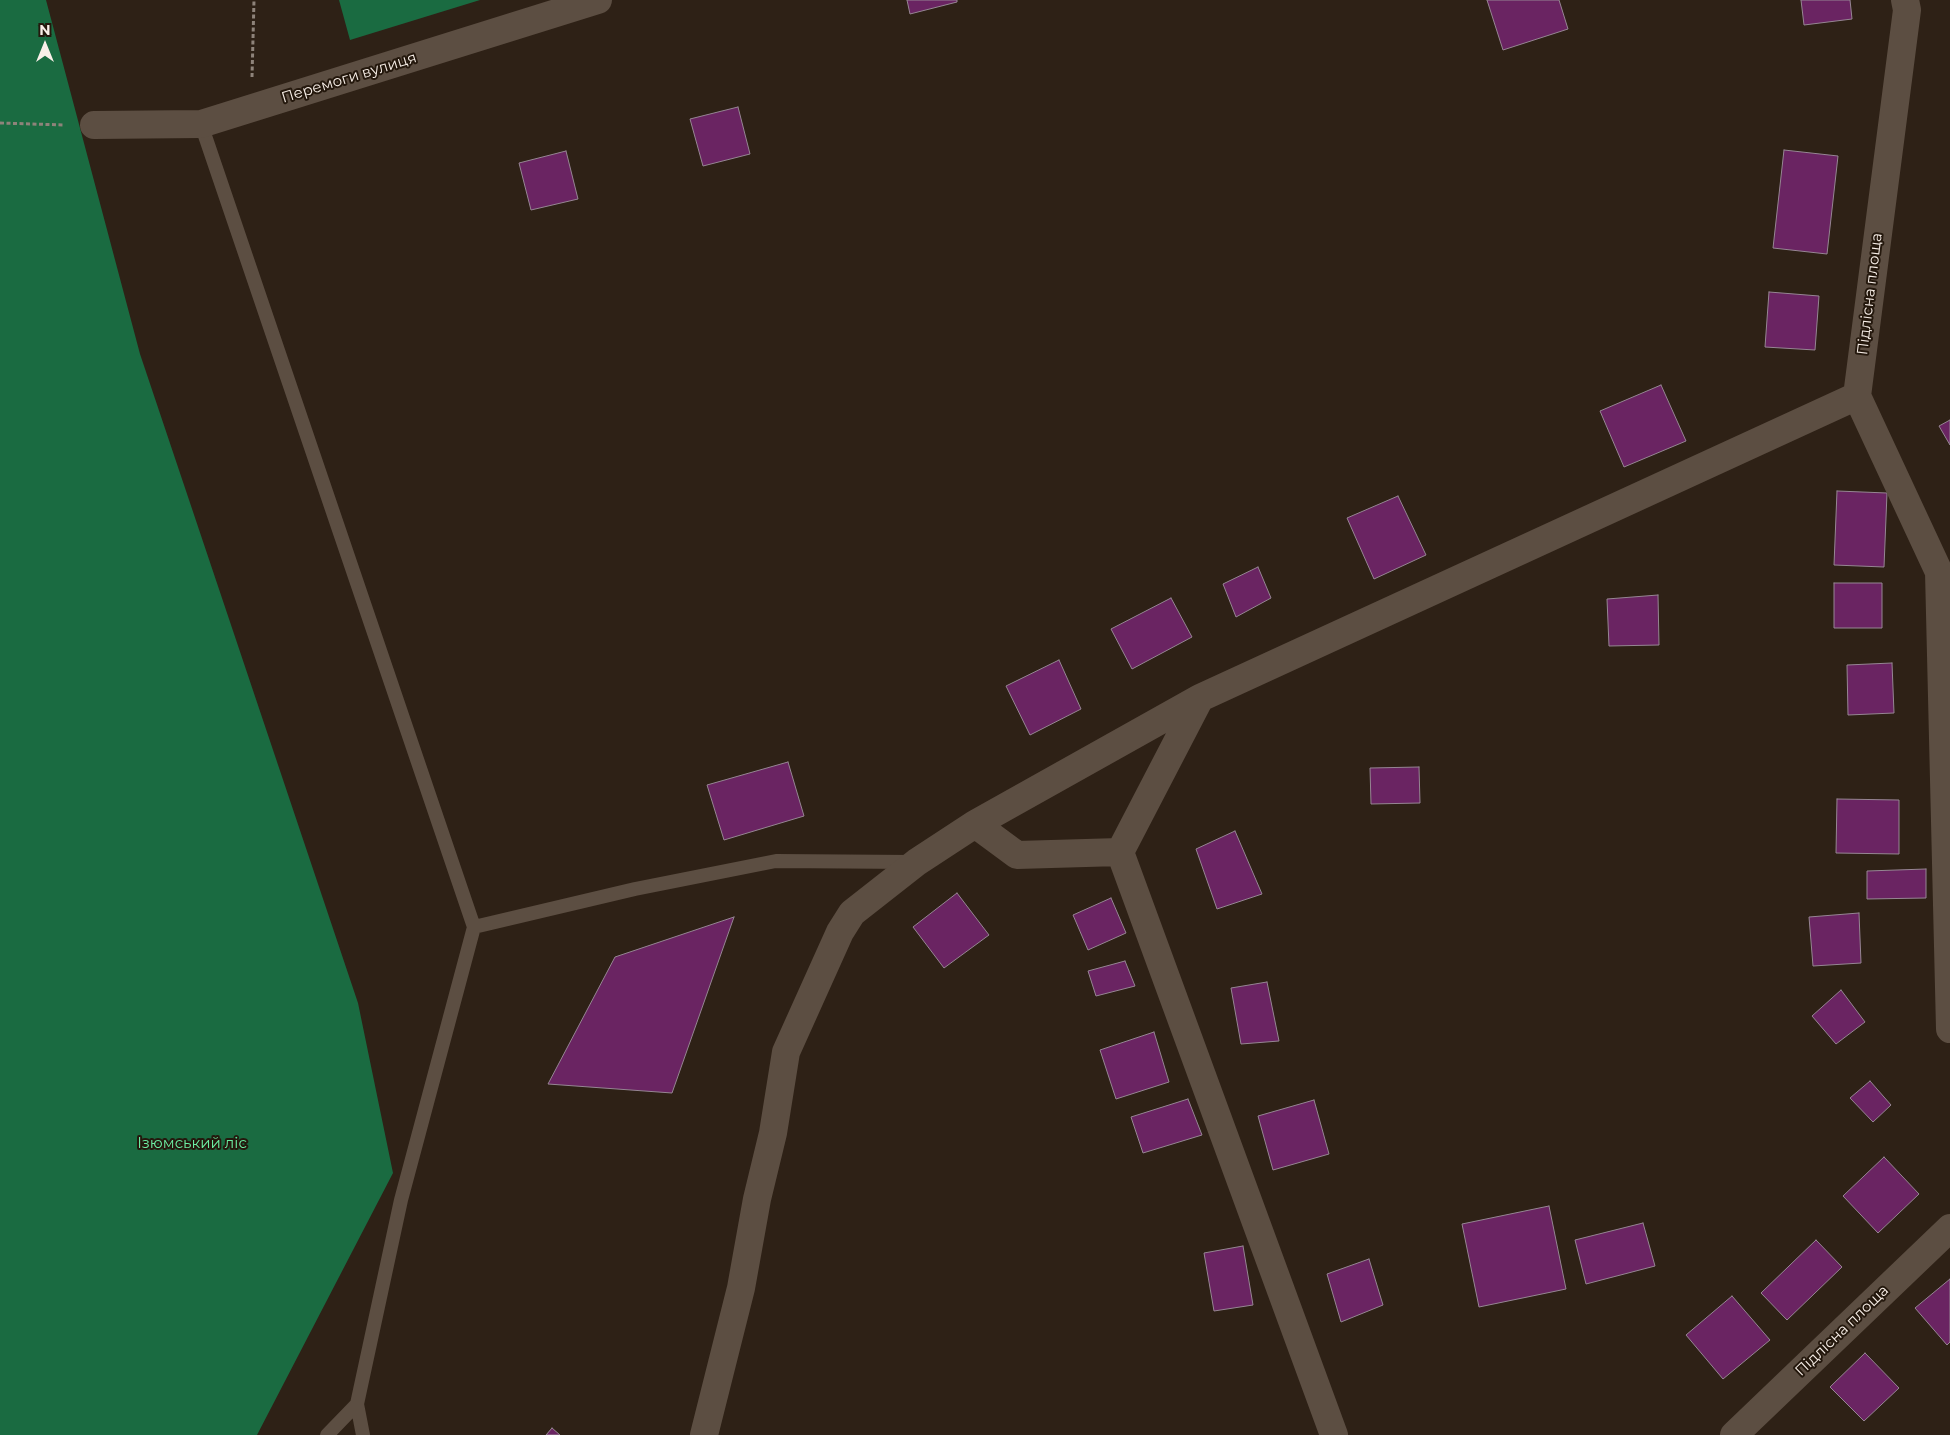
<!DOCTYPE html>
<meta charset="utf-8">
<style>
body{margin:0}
#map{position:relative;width:1950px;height:1435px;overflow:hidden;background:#2e2116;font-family:Montserrat,sans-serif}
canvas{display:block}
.north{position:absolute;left:20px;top:20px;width:50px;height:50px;-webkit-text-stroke:4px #24180d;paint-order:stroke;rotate:0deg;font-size:14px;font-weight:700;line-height:20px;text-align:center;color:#f8efe8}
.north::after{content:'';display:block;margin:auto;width:18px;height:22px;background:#f8efe8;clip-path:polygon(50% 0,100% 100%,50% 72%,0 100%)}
</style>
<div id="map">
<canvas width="1950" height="1435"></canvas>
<div class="north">N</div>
</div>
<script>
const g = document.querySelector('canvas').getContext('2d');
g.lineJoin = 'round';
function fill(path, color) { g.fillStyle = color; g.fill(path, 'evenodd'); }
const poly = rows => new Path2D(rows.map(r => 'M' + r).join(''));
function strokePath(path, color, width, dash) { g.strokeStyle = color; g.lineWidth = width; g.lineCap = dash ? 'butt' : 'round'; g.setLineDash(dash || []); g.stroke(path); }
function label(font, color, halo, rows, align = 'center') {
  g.font = font + ' Montserrat,sans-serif'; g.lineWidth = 4; g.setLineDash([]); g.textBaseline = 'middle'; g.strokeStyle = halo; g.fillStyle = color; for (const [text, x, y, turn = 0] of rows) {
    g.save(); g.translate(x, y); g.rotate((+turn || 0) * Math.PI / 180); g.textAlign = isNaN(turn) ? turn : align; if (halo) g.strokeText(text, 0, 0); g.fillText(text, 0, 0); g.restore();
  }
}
fill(poly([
 [0,0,46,0,140,354,358,1003,393,1173,257,1435,0,1435],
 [339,0,480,0,350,40]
]), '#1a6b41');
const building = poly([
 [907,0,957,0,957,2,910,14,907,0],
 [1487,0,1559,0,1568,29,1503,50,1487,0],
 [1801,0,1850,0,1852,19,1804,25,1801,0],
 [738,107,750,154,703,166,690,119,738,107],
 [1784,150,1838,156,1827,254,1773,248,1784,150],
 [566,151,578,199,531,210,519,163,566,151],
 [1769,292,1819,296,1815,350,1765,347,1769,292],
 [1661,385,1686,441,1624,467,1600,411,1661,385],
 [1950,420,1950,445,1939,426,1950,420],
 [1837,491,1887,493,1884,567,1834,565,1837,491],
 [1398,496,1426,555,1374,579,1347,518,1398,496],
 [1258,567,1271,598,1236,617,1223,584,1258,567],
 [1834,583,1882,583,1882,628,1834,628,1834,583],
 [1658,595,1659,645,1609,646,1607,599,1658,595],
 [1171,598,1192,637,1132,669,1111,629,1171,598],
 [1059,660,1081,709,1030,735,1006,686,1059,660],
 [1892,663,1894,713,1848,715,1847,665,1892,663],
 [788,762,804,816,724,840,707,785,788,762],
 [1419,767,1420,803,1371,804,1370,768,1419,767],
 [1837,799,1899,800,1899,854,1836,853,1837,799],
 [1235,831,1262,894,1217,909,1196,849,1235,831],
 [1926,869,1926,898,1867,899,1867,871,1926,869],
 [957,893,989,935,944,968,913,927,957,893],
 [1111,898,1126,933,1088,950,1073,915,1111,898],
 [1859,913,1861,963,1813,966,1809,917,1859,913],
 [734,917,672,1093,548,1084,615,957,734,917],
 [1125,961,1135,986,1096,996,1088,971,1125,961],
 [1267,982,1279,1041,1241,1044,1231,988,1267,982],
 [1841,990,1865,1022,1836,1044,1812,1016,1841,990],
 [1154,1032,1169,1082,1116,1099,1100,1050,1154,1032],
 [1870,1081,1891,1105,1873,1122,1850,1098,1870,1081],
 [1188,1099,1202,1135,1143,1153,1131,1117,1188,1099],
 [1314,1100,1329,1154,1273,1170,1258,1116,1314,1100],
 [1884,1157,1919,1194,1878,1233,1843,1196,1884,1157],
 [1549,1206,1566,1289,1479,1307,1462,1224,1549,1206],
 [1643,1223,1655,1266,1586,1284,1575,1240,1643,1223],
 [1816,1240,1842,1267,1787,1320,1761,1293,1816,1240],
 [1243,1246,1253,1305,1214,1311,1204,1253,1243,1246],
 [1369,1259,1383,1305,1341,1322,1327,1274,1369,1259],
 [1950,1279,1950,1342,1947,1345,1915,1308,1950,1279],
 [1732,1296,1770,1340,1723,1379,1686,1335,1732,1296],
 [1865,1353,1899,1388,1864,1421,1830,1387,1865,1353],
 [552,1428,560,1435,546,1435,552,1428]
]);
fill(building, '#6a2462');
strokePath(building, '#968693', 1);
strokePath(poly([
 [252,77,254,0],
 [0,123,64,125]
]), '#8e837a', 3, [4, 2.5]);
strokePath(poly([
 [201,124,474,927,635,889,776,861,913,862],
 [327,1435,357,1404],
 [363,1435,357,1404,401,1200,474,927]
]), '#5c4e42', 14);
strokePath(poly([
 [1905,0,1907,10,1857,396,1939,572,1950,1029],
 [94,125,201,124,598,0],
 [975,824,1200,698],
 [704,1435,741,1288,757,1199,773,1133,786,1052,840,932,852,913,917,862,975,824,1017,855,1120,852],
 [1334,1435,1120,852,1200,698,1857,396],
 [1734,1435,1950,1228]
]), '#5c4e42', 28);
label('15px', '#f8efe8', '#24180d', [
 ["Перемоги вулиця",349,78,-17],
 ["Підлісна площа",1870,294,-83],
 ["Підлісна площа",1842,1331,-44]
]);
label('15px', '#6cefa4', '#24180d', [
 ["Ізюмський ліс",192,1144]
]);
</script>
